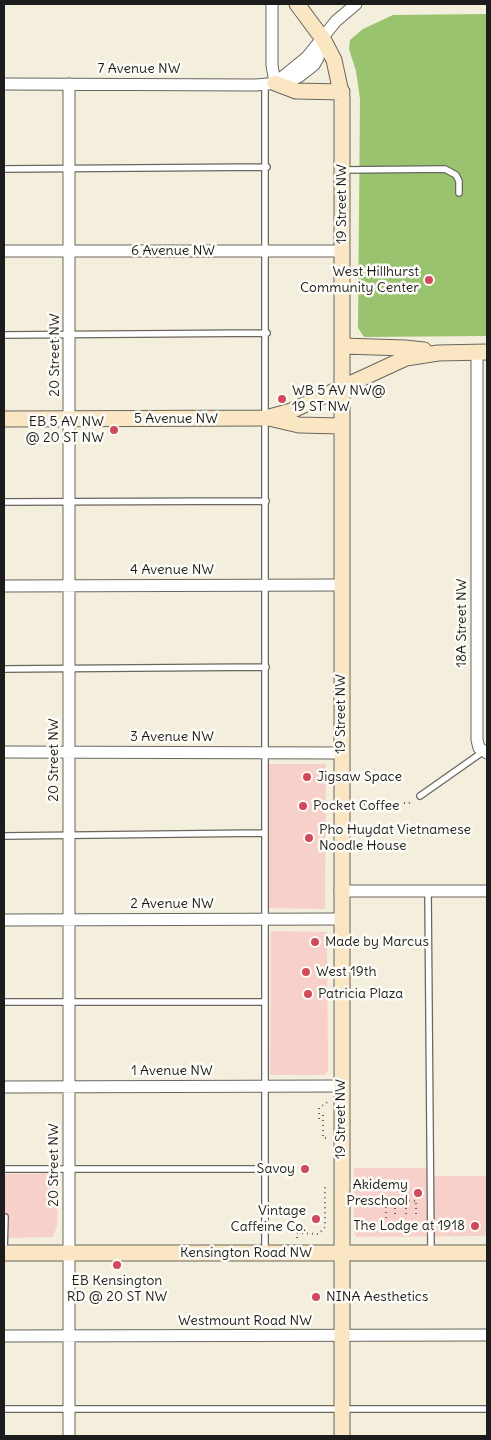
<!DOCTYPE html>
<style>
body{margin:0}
#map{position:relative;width:491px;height:1440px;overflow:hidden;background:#f4efdc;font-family:Delius,sans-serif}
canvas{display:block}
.frame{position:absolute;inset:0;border:5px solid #1c1c1c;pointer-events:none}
</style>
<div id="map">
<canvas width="491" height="1440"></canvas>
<div class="frame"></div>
</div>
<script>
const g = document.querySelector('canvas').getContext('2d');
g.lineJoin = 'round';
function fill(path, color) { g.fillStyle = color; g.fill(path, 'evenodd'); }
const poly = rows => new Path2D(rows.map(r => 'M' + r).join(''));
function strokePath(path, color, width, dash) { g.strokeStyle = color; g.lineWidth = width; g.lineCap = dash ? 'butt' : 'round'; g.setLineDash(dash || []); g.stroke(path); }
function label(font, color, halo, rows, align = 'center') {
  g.font = font + ' Delius,sans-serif'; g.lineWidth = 5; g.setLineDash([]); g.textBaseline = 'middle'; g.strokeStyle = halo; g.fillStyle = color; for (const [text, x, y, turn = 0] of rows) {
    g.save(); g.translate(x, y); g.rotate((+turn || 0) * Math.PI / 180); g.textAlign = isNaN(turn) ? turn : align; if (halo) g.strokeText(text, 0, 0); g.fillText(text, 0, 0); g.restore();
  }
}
fill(poly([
 [268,764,326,764,325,909,267,908],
 [271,931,327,932,328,1070,325,1075,270,1075],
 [354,1168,431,1168,432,1176,487,1176,487,1236,356,1237,354,1232],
 [58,1173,57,1226,53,1237,4,1238,4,1174]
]), '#f7d0ca');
fill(poly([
 [487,14,487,336,364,337,358,328,360,99,356,71,349,49,350,40,363,29,393,15]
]), '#9ac36f');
const lane = poly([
 [4,169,267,167],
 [342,170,445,169,456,175,459,181,459,193],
 [4,335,267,333],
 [4,502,266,501],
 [4,669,266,667],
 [420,796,484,751],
 [4,836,265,833],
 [428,891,431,1253],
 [4,1002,265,1002],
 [4,1169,265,1169],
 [4,1253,5,1217],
 [265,1253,265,84],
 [4,1409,487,1409]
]);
const street = poly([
 [272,4,272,65,275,83],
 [275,83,307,57,336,21,356,4],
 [4,84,256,85,289,82,300,76,314,65,318,58,323,39],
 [4,251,342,251],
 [477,352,477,740,479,748,487,753],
 [4,586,341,585],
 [4,752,341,753],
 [340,891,487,891],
 [4,920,340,919],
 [4,1087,341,1086],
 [4,1336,487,1335],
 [69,1436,69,84]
]);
const secondary = poly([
 [297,4,323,39,334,60,342,97,342,1436],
 [275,83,296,91,342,92],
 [343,346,405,348,424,350],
 [269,418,299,425,341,426],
 [4,419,266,418,291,411,406,358,438,353,487,352],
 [4,1253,487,1253]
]);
strokePath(lane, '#68665f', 8);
strokePath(street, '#68665f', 13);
strokePath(secondary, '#68665f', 17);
strokePath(poly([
 [354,804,409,803,413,800],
 [323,1115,323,1138,329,1138],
 [319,1119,319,1108,329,1101],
 [374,1199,416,1201],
 [395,1203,395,1218],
 [406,1203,406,1218],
 [416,1203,416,1218],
 [386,1218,386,1199],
 [297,1232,297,1239],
 [297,1233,319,1234,325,1227,325,1185]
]), '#68665f', 2, [1, 4]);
strokePath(lane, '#fff', 5.5);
strokePath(street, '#fff', 11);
strokePath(secondary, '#fbe6c4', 15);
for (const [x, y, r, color] of [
 [429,280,5,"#d1495b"],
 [282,399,5,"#d1495b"],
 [114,430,5,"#d1495b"],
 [307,777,5,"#d1495b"],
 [303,806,5,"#d1495b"],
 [309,838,5,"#d1495b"],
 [315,942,5,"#d1495b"],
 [306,972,5,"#d1495b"],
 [308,994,5,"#d1495b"],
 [305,1169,5,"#d1495b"],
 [418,1193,5,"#d1495b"],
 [316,1219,5,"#d1495b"],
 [475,1226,5,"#d1495b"],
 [117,1265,5,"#d1495b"],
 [316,1297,5,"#d1495b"]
]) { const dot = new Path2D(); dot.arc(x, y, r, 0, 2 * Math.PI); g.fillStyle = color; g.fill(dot); strokePath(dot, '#fdfcf7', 2); }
label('14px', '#1c1c1c', '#fdfcf7', [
 ["7 Avenue NW",139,69],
 ["19 Street NW",342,204,-90],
 ["6 Avenue NW",173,251],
 ["20 Street NW",55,355,-90],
 ["5 Avenue NW",176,419],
 ["4 Avenue NW",172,570],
 ["18A Street NW",462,623,-90],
 ["19 Street NW",341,714,-90],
 ["3 Avenue NW",172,737],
 ["20 Street NW",54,760,-90],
 ["2 Avenue NW",172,904],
 ["1 Avenue NW",172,1071],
 ["19 Street NW",341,1119,-90],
 ["20 Street NW",54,1165,-90],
 ["Kensington Road NW",246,1253],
 ["Westmount Road NW",245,1321]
]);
label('14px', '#1c1c1c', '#fdfcf7', [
 ["West Hillhurst",419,272,"right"],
 ["Community Center",419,288,"right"],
 ["WB 5 AV NW@",292,391],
 ["19 ST NW",292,407],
 ["EB 5 AV NW",104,422,"right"],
 ["@ 20 ST NW",104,438,"right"],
 ["Jigsaw Space",317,777],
 ["Pocket Coffee",313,806],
 ["Pho Huydat Vietnamese",319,830],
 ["Noodle House",319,846],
 ["Made by Marcus",325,942],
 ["West 19th",316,972],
 ["Patricia Plaza",318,994],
 ["Savoy",295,1169,"right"],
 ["Akidemy",408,1185,"right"],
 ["Preschool",408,1201,"right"],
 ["Vintage",306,1211,"right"],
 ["Caffeine Co.",306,1227,"right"],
 ["The Lodge at 1918",465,1226,"right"],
 ["EB Kensington",117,1281,"center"],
 ["RD @ 20 ST NW",117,1297,"center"],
 ["NINA Aesthetics",326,1297]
], 'left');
</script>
